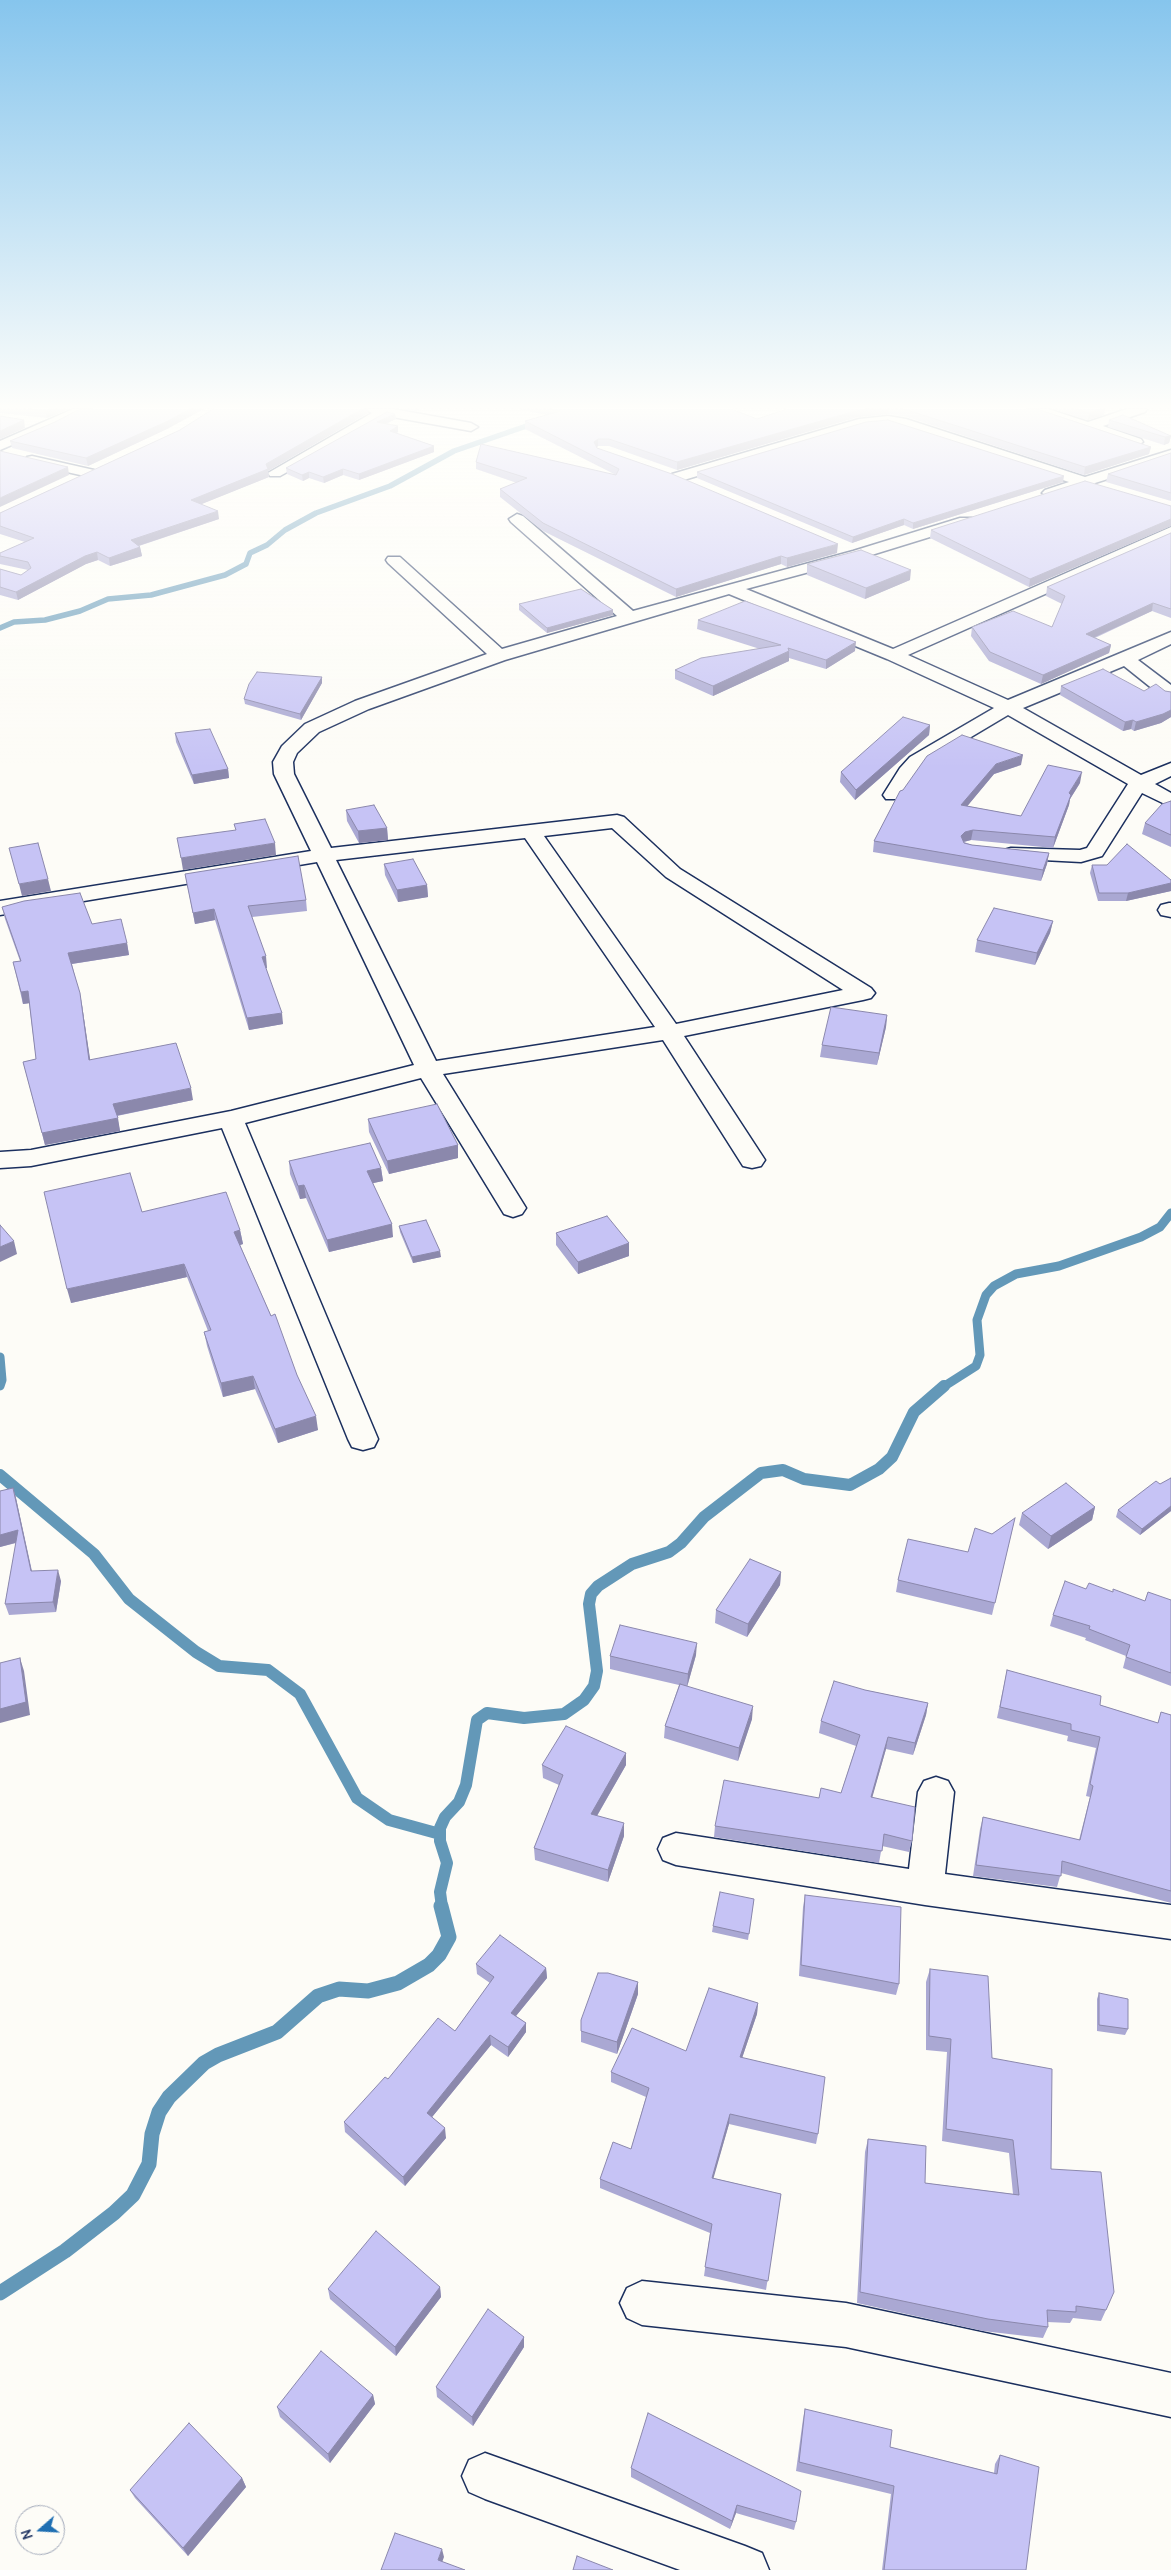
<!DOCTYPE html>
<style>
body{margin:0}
#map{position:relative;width:1171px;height:2570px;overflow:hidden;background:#fdfcf7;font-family:Delius,sans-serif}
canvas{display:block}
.north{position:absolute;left:15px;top:2505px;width:50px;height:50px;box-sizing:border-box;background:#fdfcf7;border:1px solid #a3aaba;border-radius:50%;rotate:251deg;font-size:14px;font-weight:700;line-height:20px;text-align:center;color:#1b2f5e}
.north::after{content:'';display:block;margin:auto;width:18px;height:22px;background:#1f6fb2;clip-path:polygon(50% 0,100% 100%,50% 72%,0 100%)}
</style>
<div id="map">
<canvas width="1171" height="2570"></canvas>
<div class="north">N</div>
</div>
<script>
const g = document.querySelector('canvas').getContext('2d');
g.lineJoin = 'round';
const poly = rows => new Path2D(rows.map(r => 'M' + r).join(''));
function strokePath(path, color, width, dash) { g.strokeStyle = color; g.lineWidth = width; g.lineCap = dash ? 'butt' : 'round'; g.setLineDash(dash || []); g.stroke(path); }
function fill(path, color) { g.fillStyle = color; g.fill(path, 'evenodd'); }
strokePath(poly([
 [0,628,14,622,45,620,80,611,108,599,151,595,225,575,246,564,250,553,267,545,285,530,316,513,390,486,454,451,538,422]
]), '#6398b8', 5.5);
strokePath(poly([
 [0,1357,2,1380,0,1386],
 [943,1387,976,1366,980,1355,977,1320,986,1295,994,1286,1016,1274,1059,1266,1141,1237,1160,1227,1171,1213]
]), '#6398b8', 9);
strokePath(poly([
 [0,1475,94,1554,129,1599,196,1652,219,1666,268,1670,300,1694,357,1798,389,1820,440,1834],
 [442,1907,440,1892,447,1863,440,1841,440,1828,445,1817,459,1802,466,1785,477,1720,487,1713,524,1718,564,1714,584,1700,594,1686,597,1671,589,1604,591,1594,598,1586,632,1564,669,1552,681,1543,704,1517,761,1473,783,1470,804,1479,850,1485,879,1469,892,1457,914,1412,944,1386]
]), '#6398b8', 12);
strokePath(poly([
 [0,2293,65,2251,114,2213,133,2195,149,2164,152,2134,159,2112,169,2097,204,2063,218,2055,277,2032,318,1996,339,1989,368,1991,398,1983,429,1965,439,1955,449,1937,441,1906]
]), '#6398b8', 15);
const minor = poly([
 [73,409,91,409,89,412,0,450,0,441,73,409],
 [365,409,393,409,471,423,478,427,471,431,387,416,280,476,270,476,268,473,372,413,365,409],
 [1028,409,1048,409,1088,422,1127,409,1147,409,1145,412,1103,426,1141,439,1143,442,1136,446,1131,445,1030,412,1028,409],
 [888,416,906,419,1085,477,1171,450,1171,459,1095,483,1093,486,1050,498,1042,493,1045,490,1069,482,888,424,865,426,677,482,669,477,672,474,859,419,888,416],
 [32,456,94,470,96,473,89,477,27,463,25,460,27,457,32,456],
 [517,514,523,516,633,611,853,551,960,518,972,518,974,521,972,524,865,557,746,589,893,649,1171,527,1171,538,908,655,1008,700,1171,632,1171,644,1138,660,1171,685,1171,700,1164,698,1124,666,1023,708,1141,775,1171,763,1171,776,1155,784,1171,793,1171,807,1142,793,1102,856,1081,862,1004,858,1001,854,1004,850,1011,848,1080,850,1087,848,1128,784,1008,715,924,765,900,799,886,799,883,795,900,768,910,757,994,708,887,659,729,594,505,660,369,709,319,732,297,753,293,762,294,774,331,848,617,815,624,817,680,869,871,988,875,993,871,998,863,1000,684,1036,765,1160,761,1166,752,1168,743,1166,663,1040,443,1074,526,1208,522,1214,513,1217,504,1214,421,1078,245,1123,378,1439,374,1447,363,1450,352,1447,348,1439,222,1128,31,1166,0,1168,0,1152,31,1150,231,1111,414,1065,317,862,0,915,0,901,311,851,274,774,273,762,282,746,305,724,355,701,487,654,388,563,386,560,388,557,400,557,502,649,617,616,511,522,509,519,517,514],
 [612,828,666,877,843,990,676,1024,544,836,612,828],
 [525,838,655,1027,436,1061,336,860,525,838],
 [1169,903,1171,903,1171,917,1161,915,1158,910,1161,905,1169,903],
 [936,1777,948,1781,954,1792,945,1874,1171,1905,1171,1939,925,1905,676,1865,663,1860,658,1849,663,1838,676,1833,909,1869,918,1792,924,1781,936,1777],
 [642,2281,846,2303,1171,2373,1171,2417,846,2347,642,2325,627,2318,620,2303,627,2288,642,2281],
 [485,2453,745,2546,762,2553,769,2570,680,2570,485,2499,469,2492,462,2476,469,2460,485,2453]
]);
strokePath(minor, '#1b2f5e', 3);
fill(minor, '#fdfcf7');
fill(poly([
 [0,409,69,409,47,418,0,413],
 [213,409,368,409,368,413,268,471,269,477,201,504,219,519,139,546,140,547,142,556,110,566,98,560,86,564,18,600,0,595,0,569,21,575,28,570,0,564,0,553,25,542,0,534,0,513,180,430],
 [401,409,421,409,415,411],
 [518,409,731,409,757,419,787,409,1037,409,1151,447,1149,454,1084,475,907,417,888,414,858,417,677,470,609,446,598,446,597,447,597,448,837,553,787,567,781,564,676,597,543,531,500,497,500,489,517,483,476,469,476,462,614,474,525,429,525,421,546,415],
 [1053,409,1105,409,1104,415,1088,420],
 [395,414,396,419,386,424,398,432,397,433,434,446,434,452,359,480,343,475,324,483,309,478,303,481,287,474,286,468],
 [1109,420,1171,436,1169,443,1164,445,1108,427],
 [55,422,169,428,88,466,12,448,10,441],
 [1171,453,1171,501,1106,482,1108,474],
 [697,472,1063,482,913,529,904,525,852,543,697,478],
 [1171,506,1171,526,1029,587,930,538,931,530],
 [1171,533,1171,618,1152,611,1095,638,1111,645,1109,653,1041,684,989,661,971,636,972,627,1052,627,1062,604,1046,596,1047,587],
 [807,564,910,580,865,599,807,575],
 [519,604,613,610,613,615,547,633,519,610],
 [698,620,855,651,826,669,789,658,789,661,713,696,675,679,675,670,760,649,697,629],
 [322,677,322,683,301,720,245,704,244,699],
 [1061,686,1144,691,1165,691,1171,692,1171,717,1161,723,1134,731,1131,729,1123,731,1060,695],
 [930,725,929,735,855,800,840,782,841,772],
 [175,733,228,769,229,778,194,784,176,742],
 [1021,765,994,774,967,806,1021,816,1080,783,1070,799,1069,805,1053,848,971,840,964,842,972,845,1049,853,1047,864,1041,881,873,852,874,841,900,791],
 [1171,801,1171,847,1142,834,1145,823],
 [346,810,387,828,388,840,359,843,347,821],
 [384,864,427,885,428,897,398,902,385,875],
 [1092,865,1171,880,1171,891,1126,901,1098,901,1090,873],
 [185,874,306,900,307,911,252,917,267,968,266,968,283,1024,249,1030,215,920,195,924],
 [2,907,92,924,127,943,129,955,72,964,82,1005,90,1060,193,1100,117,1116,120,1131,45,1145,23,1062,36,1059,29,1003,23,1004,13,962,20,961,5,919],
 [1053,921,1050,933,1035,965,975,952,977,940],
 [887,1015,886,1027,877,1065,820,1057,822,1045],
 [368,1119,458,1145,458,1158,389,1174,369,1132],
 [289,1161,381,1168,383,1181,373,1183,393,1237,329,1252,306,1198,300,1199,290,1174],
 [142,1212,240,1230,243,1244,240,1245,297,1375,318,1430,278,1443,255,1389,223,1397,207,1346,204,1332,208,1331,187,1277,71,1303],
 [399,1226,441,1257,413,1263,400,1232],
 [556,1233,629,1243,629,1256,578,1274,556,1245],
 [1171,1478,1171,1511,1140,1535,1116,1517,1118,1510],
 [13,1488,16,1498,32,1571,61,1581,56,1612,9,1615,5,1604,16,1543,0,1547,0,1491],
 [1095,1507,1092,1520,1048,1549,1019,1525,1022,1513],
 [1015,1518,992,1615,896,1592,898,1580,968,1552,992,1534],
 [781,1572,780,1585,747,1637,715,1623,716,1610],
 [1086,1589,1112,1592,1145,1601,1171,1600,1171,1686,1123,1668,1126,1656,1085,1640,1086,1638,1050,1626,1053,1615],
 [696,1655,687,1687,752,1719,738,1761,664,1738,665,1726,679,1685,610,1669,610,1656],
 [1007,1670,1100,1705,1158,1723,1161,1712,1171,1715,1171,1903,1061,1873,1057,1887,973,1876,980,1829,983,1817,1079,1840,1090,1797,1086,1796,1096,1748,1067,1741,1068,1736,997,1718],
 [865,1690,928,1703,926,1715,913,1755,886,1749,872,1797,912,1841,909,1852,882,1846,879,1863,714,1837,715,1826,841,1793,856,1746,819,1733,821,1721],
 [626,1753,626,1765,597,1816,624,1836,608,1882,535,1860,534,1848,559,1785,543,1778,542,1765],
 [805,1895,899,1984,896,1995,799,1976,803,1907],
 [754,1899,748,1940,712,1932,713,1926],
 [476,1964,546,1968,547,1978,516,2016,526,2023,526,2032,508,2057,491,2045,432,2117,446,2138,405,2186,345,2132,344,2122,388,2079,455,2031,490,1983,477,1974],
 [930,1969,992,2058,1051,2169,1106,2310,1101,2321,1073,2318,1070,2323,1047,2322,1048,2327,1043,2338,983,2331,857,2303,865,2152,868,2139,925,2183,1013,2194,1009,2153,942,2141,947,2052,926,2050,926,1982],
 [638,1982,638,1994,617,2054,581,2042,581,2020],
 [1099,1993,1128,2029,1125,2035,1097,2031,1097,1999],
 [758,2003,757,2014,742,2058,818,2134,816,2144,729,2124,713,2178,781,2194,766,2290,704,2276,710,2233,600,2188,600,2179,631,2149,646,2097,611,2082,611,2072,686,2051],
 [440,2287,441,2297,396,2356,330,2299,328,2289],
 [524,2337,524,2347,473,2426,437,2397,436,2387],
 [373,2395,375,2404,330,2463,280,2417,277,2407],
 [805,2409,890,2447,994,2473,995,2464,1000,2455,1026,2570,882,2570,891,2494,796,2471,803,2419],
 [631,2468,796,2522,794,2530,736,2513,730,2529,631,2477],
 [242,2478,246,2487,188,2556,135,2498,130,2490]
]), '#aaa8d3');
fill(poly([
 [50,409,69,409,47,418,45,411],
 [190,409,204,409,169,428,88,466,86,458],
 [362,409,368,409,368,413,268,471,269,477,192,508,191,500,266,464],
 [870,409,889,409,888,414,858,417,677,470,677,462,859,410],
 [1101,409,1105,409,1104,415,1088,420,1089,413],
 [395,414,396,419,377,427,377,422],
 [24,420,25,428,0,439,0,431],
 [398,426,398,432,390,436,390,431],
 [1171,436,1169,443,1164,445,1165,437],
 [598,439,598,446,594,450,594,442],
 [434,446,434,452,359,480,359,474],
 [1151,447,1149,454,1084,475,1085,467],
 [68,467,69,475,0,507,0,498],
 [343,469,343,475,324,483,323,477],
 [309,472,309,478,303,481,302,475],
 [1064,476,1063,482,913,529,913,523],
 [218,511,219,519,132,548,131,540],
 [904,519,904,525,852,543,853,537],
 [1171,519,1171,526,1029,587,1030,579],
 [838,544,837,553,787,567,787,558],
 [140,547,142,556,110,566,109,558],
 [97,552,98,560,86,564,18,600,16,592,85,556],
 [781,556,781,564,676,597,676,589],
 [911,570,910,580,865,599,866,588],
 [1153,603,1152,611,1084,642,1086,634],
 [613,610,613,615,547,633,547,628],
 [856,642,855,651,826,669,826,660],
 [1111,645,1109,653,1041,684,1043,675],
 [789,651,789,661,713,696,713,686],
 [322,677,322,683,301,720,300,714],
 [1171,710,1171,717,1161,723,1134,731,1136,722],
 [1133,720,1131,729,1123,731,1125,722],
 [930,725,929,735,855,800,856,790],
 [1023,755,1021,765,994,774,960,815,961,805,996,764],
 [228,769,229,778,194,784,192,775],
 [1082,772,1080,783,1070,799,1069,805,1053,848,1055,837,1069,793],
 [387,828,388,840,359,843,358,831],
 [973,830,971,840,963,842,961,836,965,832],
 [275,843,276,855,183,870,181,858],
 [1049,853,1047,864,1041,881,1043,870],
 [48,879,51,891,22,896,19,884],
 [1171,883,1171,891,1126,901,1128,893],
 [427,885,428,897,398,902,397,890],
 [214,909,215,920,195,924,193,913],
 [1053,921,1050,933,1035,965,1037,953],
 [127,943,129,955,71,964,68,953],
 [266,956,267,968,264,968,262,957],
 [28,991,31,1003,23,1004,21,992],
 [80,993,82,1005,92,1072,89,1060],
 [282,1013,283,1024,249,1030,247,1018],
 [887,1015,886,1027,877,1065,879,1053],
 [191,1088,193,1100,115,1116,113,1104],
 [118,1118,120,1131,45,1145,42,1133],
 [458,1145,458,1158,389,1174,387,1161],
 [381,1168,383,1181,369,1184,367,1171],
 [304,1185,306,1198,300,1199,298,1186],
 [392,1224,393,1237,329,1252,327,1240],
 [240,1230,243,1244,237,1246,234,1232],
 [14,1241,17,1254,0,1262,0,1247],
 [629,1243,629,1256,578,1274,578,1262],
 [440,1251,441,1257,413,1263,412,1257],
 [184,1264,187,1277,71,1303,67,1289],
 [253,1376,255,1389,223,1397,221,1383],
 [316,1416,318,1430,278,1443,275,1429],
 [13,1488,16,1498,34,1582,31,1571],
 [1171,1506,1171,1511,1140,1535,1142,1529],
 [1095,1507,1092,1520,1048,1549,1051,1536],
 [18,1530,22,1541,0,1547,0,1535],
 [58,1570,61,1581,56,1612,53,1602],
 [781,1572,780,1585,747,1637,748,1624],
 [697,1643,696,1655,687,1687,688,1674],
 [20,1658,24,1671,30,1715,0,1723,0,1709],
 [928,1703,926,1715,913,1755,915,1743],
 [753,1706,752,1719,738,1761,739,1748],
 [888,1737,886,1749,869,1809,871,1797],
 [626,1753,626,1765,591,1826,591,1814],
 [624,1823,624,1836,608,1882,608,1870],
 [546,1968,547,1978,511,2022,511,2013],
 [638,1982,638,1994,617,2054,617,2042],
 [758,2003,757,2014,739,2067,740,2057],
 [526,2023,526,2032,508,2057,508,2047],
 [490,2035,491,2045,428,2122,427,2113],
 [730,2114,729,2124,711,2187,712,2178],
 [445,2128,446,2138,405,2186,403,2177],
 [440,2287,441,2297,396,2356,395,2347],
 [524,2337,524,2347,473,2426,472,2417],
 [373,2395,375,2404,330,2463,328,2454],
 [242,2478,246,2487,188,2556,183,2548],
 [737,2505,736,2513,730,2529,732,2521],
 [442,2549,444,2557,440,2568,438,2560]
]), '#8b88ac');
const building = poly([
 [28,409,50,409,45,411,28,409],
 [80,409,190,409,168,421,86,458,10,441,55,422,80,409],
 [213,409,362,409,266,464,268,469,191,500,218,511,131,540,140,547,109,558,97,552,85,556,16,592,0,587,0,569,21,575,31,568,28,562,0,556,0,553,34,538,0,526,0,513,180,430,213,409],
 [549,409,731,409,757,419,787,409,870,409,859,410,677,462,609,439,598,439,594,442,597,448,672,474,838,544,787,558,781,556,676,589,543,523,500,489,527,478,476,462,481,444,616,475,619,469,525,421,560,411,549,409],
 [900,409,1037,409,1151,447,1085,467,907,410,900,409],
 [1077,409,1101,409,1089,413,1077,409],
 [387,412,395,414,377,422,398,426,390,431,434,446,359,474,343,469,323,477,309,472,302,475,286,468,387,412],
 [1123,415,1171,436,1165,437,1109,420,1123,415],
 [0,416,24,420,0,431,0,416],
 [888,420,1064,476,913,523,904,519,853,537,697,472,866,422,888,420],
 [0,451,68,467,0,498,0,451],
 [1171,453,1171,493,1108,474,1171,453],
 [1085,481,1171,506,1171,519,1030,579,931,530,1085,481],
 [1171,533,1171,609,1153,603,1086,634,1111,645,1043,675,990,652,972,627,1013,611,1052,627,1065,596,1047,587,1171,533],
 [861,550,911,570,866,588,807,564,861,550],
 [581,589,613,610,547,628,519,604,581,589],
 [745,601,856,642,826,660,788,648,789,651,713,686,675,670,701,658,781,645,698,620,745,601],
 [1103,669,1144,691,1156,684,1165,691,1171,692,1171,710,1163,714,1136,722,1133,720,1125,722,1061,686,1103,669],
 [257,672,322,677,300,714,244,699,249,684,257,672],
 [903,717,930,725,856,790,841,772,903,717],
 [210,729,228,769,192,775,175,733,210,729],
 [962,735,1023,755,996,764,961,805,1021,816,1048,765,1082,772,1069,793,1071,795,1055,837,973,830,965,832,961,836,964,843,972,845,1049,853,1043,870,874,841,900,791,903,790,927,756,962,735],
 [1171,801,1171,835,1145,823,1162,804,1171,801],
 [374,805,387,828,358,831,346,810,374,805],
 [265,819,275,843,181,858,177,838,236,830,234,824,265,819],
 [38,843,48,879,19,884,9,848,38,843],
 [1127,844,1171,880,1171,883,1128,893,1099,893,1092,865,1107,865,1127,844],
 [298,856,306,900,248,906,266,956,262,957,282,1013,247,1018,214,909,193,913,185,874,298,856],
 [413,859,427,885,397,890,384,864,413,859],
 [80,893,92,924,121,919,127,943,68,953,80,993,89,1060,176,1043,191,1088,113,1104,118,1118,42,1133,23,1062,36,1059,28,991,21,992,13,962,21,961,2,907,24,901,80,893],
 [994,908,1053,921,1037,953,977,940,994,908],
 [831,1007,887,1015,879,1053,822,1045,831,1007],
 [437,1104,458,1145,387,1161,368,1119,437,1104],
 [370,1143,381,1168,367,1171,392,1224,327,1240,304,1185,298,1186,289,1161,370,1143],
 [130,1173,142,1212,226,1192,240,1230,234,1232,271,1316,275,1314,297,1375,316,1416,275,1429,253,1376,221,1383,204,1332,211,1330,184,1264,67,1289,44,1192,130,1173],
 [607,1216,629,1243,578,1262,556,1233,607,1216],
 [426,1220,440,1251,412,1257,399,1226,426,1220],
 [0,1225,14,1241,0,1247,0,1225],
 [1171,1478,1171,1506,1142,1529,1118,1510,1156,1481,1160,1484,1171,1478],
 [1066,1483,1095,1507,1051,1536,1022,1513,1066,1483],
 [13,1488,31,1571,58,1570,53,1602,5,1604,18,1530,0,1535,0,1491,13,1488],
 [1015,1518,995,1603,898,1580,908,1539,968,1552,975,1528,992,1534,1015,1518],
 [750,1559,781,1572,748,1624,716,1610,750,1559],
 [1065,1581,1086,1589,1089,1583,1113,1592,1113,1589,1145,1601,1148,1592,1171,1600,1171,1673,1126,1657,1130,1645,1089,1629,1090,1626,1053,1615,1065,1581],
 [620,1625,697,1643,688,1674,610,1656,620,1625],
 [20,1658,26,1702,0,1709,0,1663,20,1658],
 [1007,1670,1101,1696,1100,1705,1158,1723,1161,1712,1171,1715,1171,1891,1062,1861,1061,1876,976,1865,983,1817,1080,1840,1093,1786,1090,1784,1100,1737,1071,1730,1071,1724,1000,1707,1007,1670],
 [834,1681,865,1690,928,1703,915,1743,888,1737,871,1797,915,1807,912,1841,884,1834,882,1851,715,1826,724,1780,819,1798,821,1788,841,1793,860,1735,821,1721,834,1681],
 [680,1684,753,1706,739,1748,665,1726,680,1684],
 [566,1726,626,1753,591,1814,624,1823,608,1870,534,1848,563,1775,542,1765,566,1726],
 [720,1892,754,1899,749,1934,713,1926,720,1892],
 [805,1895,901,1907,899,1984,801,1965,805,1895],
 [500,1935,546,1968,511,2013,526,2023,508,2047,490,2035,427,2113,445,2128,403,2177,344,2122,385,2077,388,2079,438,2018,455,2031,494,1977,476,1964,500,1935],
 [930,1969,988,1976,992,2058,1052,2069,1051,2169,1101,2172,1114,2292,1106,2310,1076,2306,1076,2312,1047,2310,1048,2327,988,2319,860,2292,868,2139,926,2146,925,2183,1019,2195,1013,2140,946,2129,951,2039,929,2036,930,1969],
 [598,1973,608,1973,638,1982,617,2042,581,2031,581,2020,598,1973],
 [709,1988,758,2003,740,2057,825,2077,818,2134,730,2114,712,2178,781,2194,768,2281,705,2267,712,2224,600,2179,613,2142,631,2149,649,2088,611,2072,632,2028,686,2051,709,1988],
 [1099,1993,1128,1999,1128,2029,1099,2025,1099,1993],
 [376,2231,440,2287,395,2347,328,2289,376,2231],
 [488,2309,524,2337,472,2417,436,2387,488,2309],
 [321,2351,373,2395,328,2454,277,2407,321,2351],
 [805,2409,892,2430,890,2447,997,2474,1000,2455,1039,2467,1026,2570,884,2570,894,2486,799,2462,805,2409],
 [648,2413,801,2491,796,2522,737,2505,732,2521,631,2468,648,2413],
 [189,2423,242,2478,183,2548,130,2490,189,2423],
 [395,2533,442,2549,438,2560,465,2570,381,2570,395,2533],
 [577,2556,613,2570,573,2570,577,2556]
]);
fill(building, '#c6c3f5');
strokePath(building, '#8b88ac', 1);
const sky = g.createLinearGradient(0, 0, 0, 768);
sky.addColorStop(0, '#86c5ed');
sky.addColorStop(0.53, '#fefefb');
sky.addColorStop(1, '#fefefb00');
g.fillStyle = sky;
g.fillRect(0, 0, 1171, 768);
</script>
